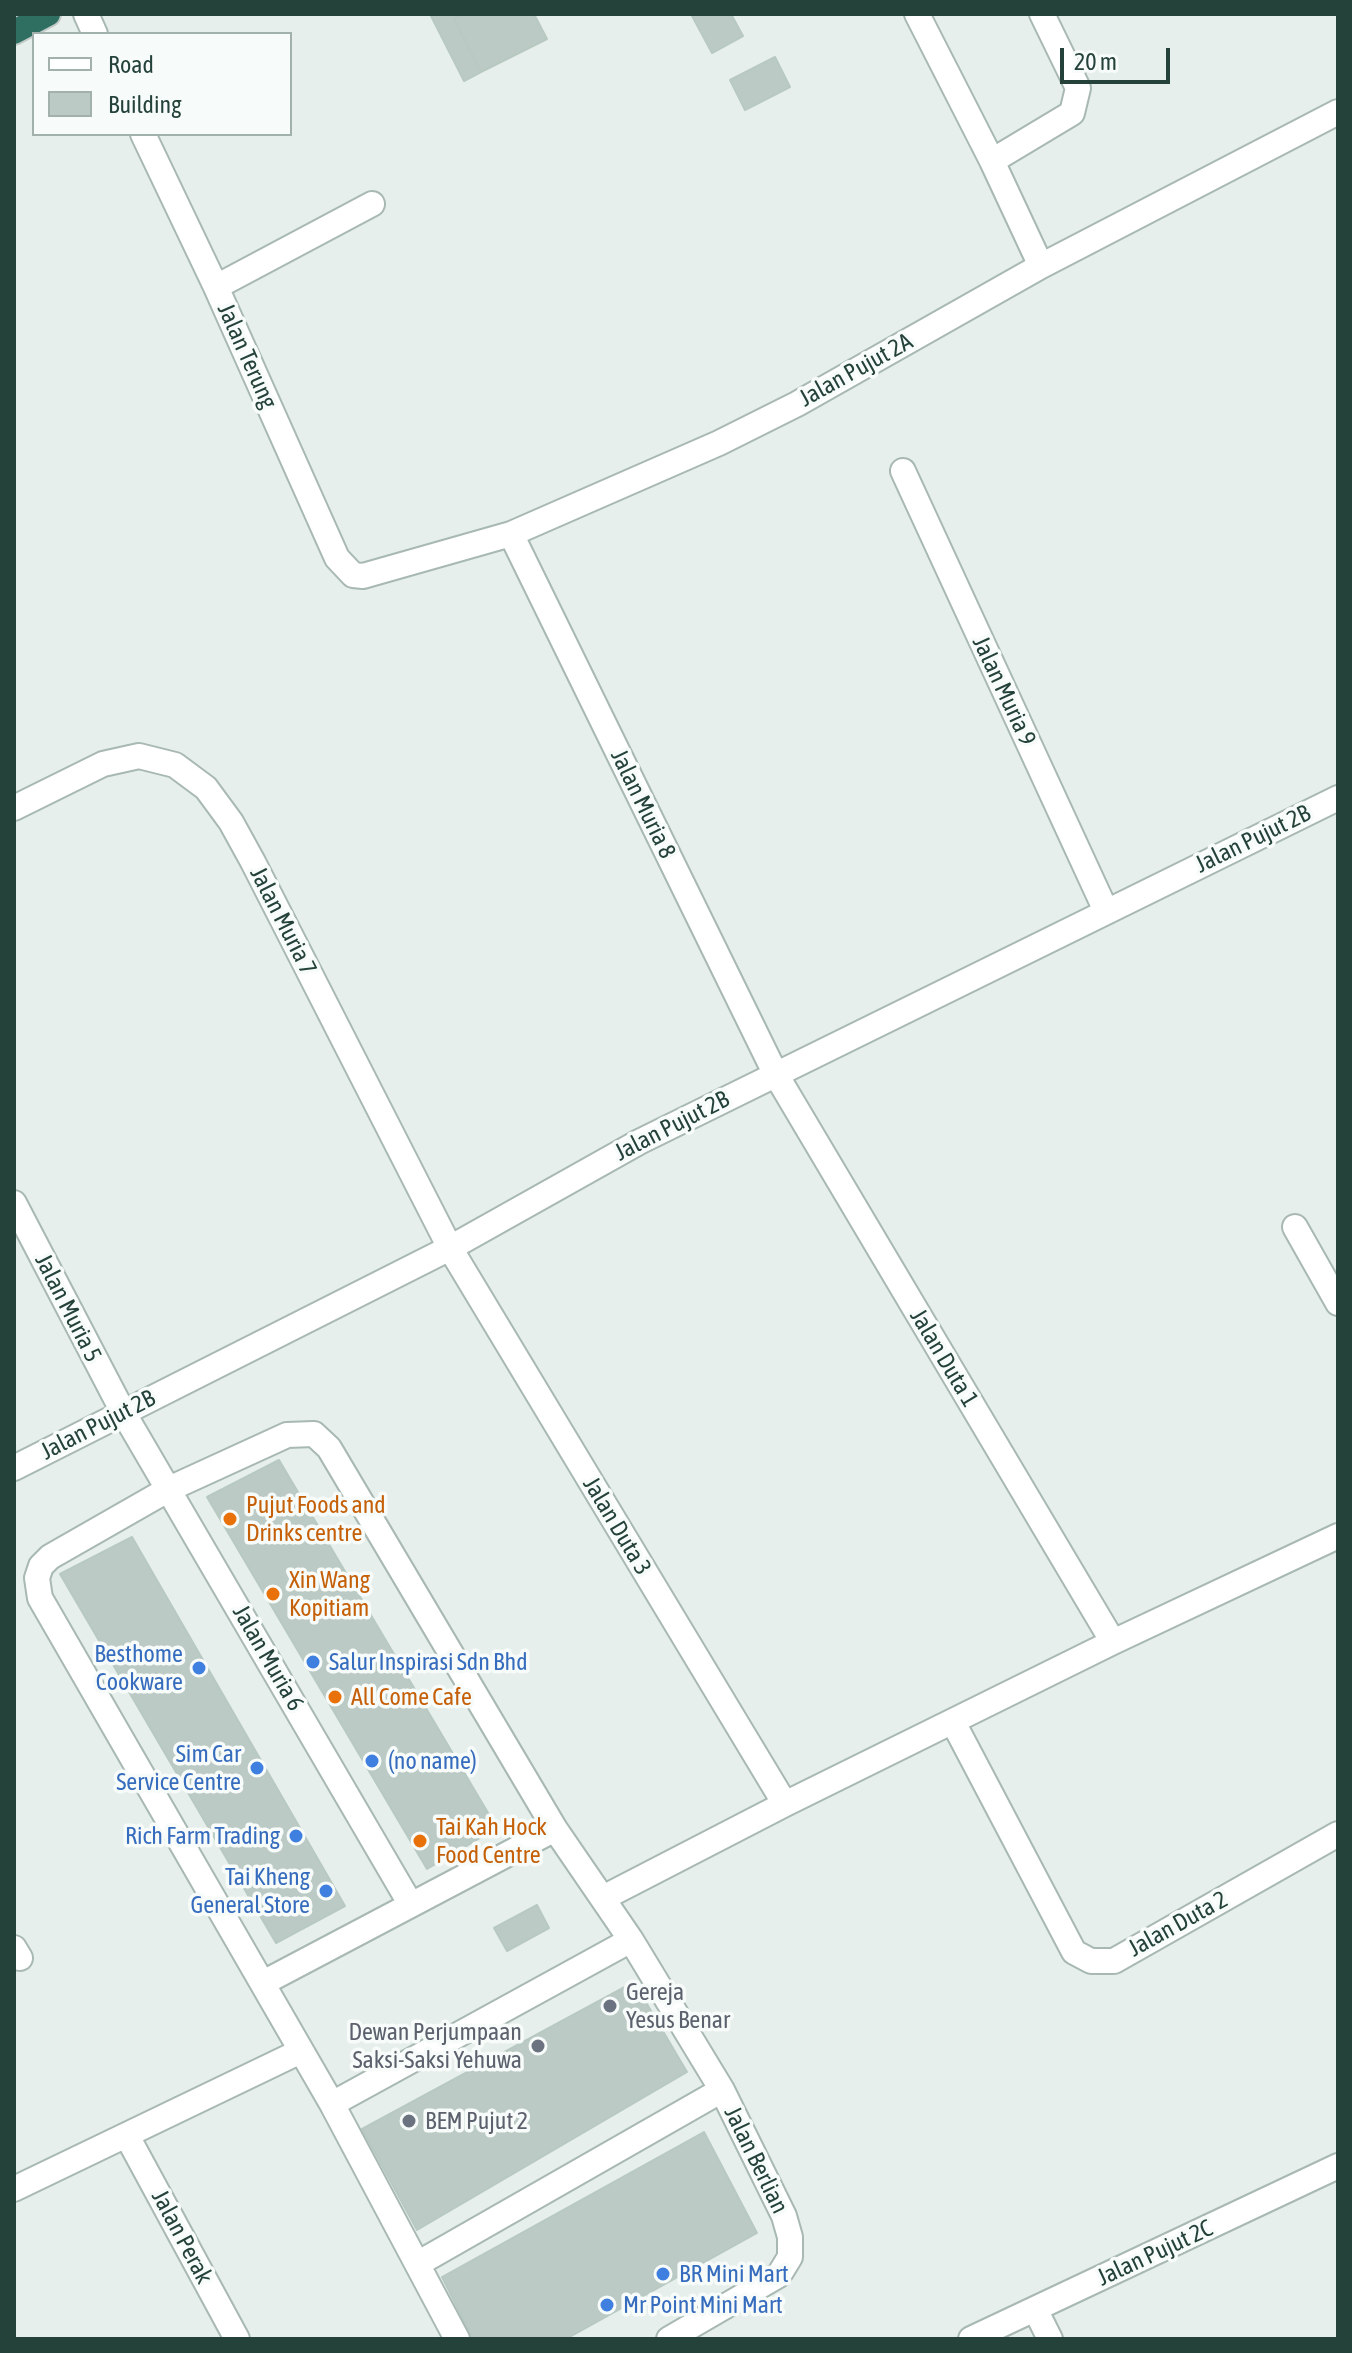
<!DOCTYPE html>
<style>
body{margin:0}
#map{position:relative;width:1352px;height:2353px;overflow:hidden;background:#e6efeb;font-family:"Asap Condensed",sans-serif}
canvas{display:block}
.frame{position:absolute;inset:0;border:16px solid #24423a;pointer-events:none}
.legend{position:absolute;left:32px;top:32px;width:260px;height:104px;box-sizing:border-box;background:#f7fbf9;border:2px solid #a3b1ad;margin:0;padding:10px 14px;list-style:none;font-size:24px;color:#24423a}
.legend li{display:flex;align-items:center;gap:16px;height:40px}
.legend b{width:40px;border:2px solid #a3b1ad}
.scale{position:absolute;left:1060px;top:48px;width:110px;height:36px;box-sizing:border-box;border:4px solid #24423a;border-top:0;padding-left:10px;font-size:24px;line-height:28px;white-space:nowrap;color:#24423a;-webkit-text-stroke:6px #f7fbf9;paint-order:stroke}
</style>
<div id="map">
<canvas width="1352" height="2353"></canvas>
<div class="frame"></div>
<ul class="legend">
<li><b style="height:10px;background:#fff"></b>Road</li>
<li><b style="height:22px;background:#bbcac4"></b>Building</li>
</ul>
<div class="scale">20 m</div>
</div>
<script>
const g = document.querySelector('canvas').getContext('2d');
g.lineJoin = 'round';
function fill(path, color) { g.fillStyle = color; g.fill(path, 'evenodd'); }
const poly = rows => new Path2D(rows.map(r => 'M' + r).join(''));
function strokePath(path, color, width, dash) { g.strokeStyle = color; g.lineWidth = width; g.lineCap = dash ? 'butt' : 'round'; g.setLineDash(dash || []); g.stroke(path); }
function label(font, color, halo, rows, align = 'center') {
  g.font = font + ' "Asap Condensed",sans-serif'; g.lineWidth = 7; g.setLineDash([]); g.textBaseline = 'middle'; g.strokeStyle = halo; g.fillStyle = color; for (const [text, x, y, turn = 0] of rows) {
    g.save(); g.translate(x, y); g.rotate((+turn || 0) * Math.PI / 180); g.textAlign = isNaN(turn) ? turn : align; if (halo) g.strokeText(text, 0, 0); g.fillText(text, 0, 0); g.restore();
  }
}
const building = poly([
 [430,14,464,14,454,19,481,72,464,81,430,14],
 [464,14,534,14,547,39,481,72,454,19,464,14],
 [691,14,731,14,743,36,712,53,691,14],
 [775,57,790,87,745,110,730,80,775,57],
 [279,1460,497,1828,427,1869,207,1497,279,1460],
 [132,1537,345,1906,276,1943,60,1574,132,1537],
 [537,1905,549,1928,507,1951,494,1928,537,1905],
 [634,1982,687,2072,417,2230,362,2129,634,1982],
 [704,2132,757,2233,566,2339,473,2339,442,2277,704,2132]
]);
fill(building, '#bbcac4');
strokePath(building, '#b8c9c2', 2);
const minor = poly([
 [86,14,95,34],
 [917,14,992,161,1041,266],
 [143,134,216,287,337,558,353,575,363,576,511,534,719,443,797,404,1041,266,1338,112],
 [992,161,1072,113,1078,88,1042,14],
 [216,287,372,204],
 [903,471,1106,911],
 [511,534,775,1073,1113,1642],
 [14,808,103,764,139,756,175,765,206,788,231,822,253,862,450,1248,785,1804],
 [14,1203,123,1412,411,1905],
 [1295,1227,1338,1303],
 [14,1468,450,1248,639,1142,1338,798],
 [953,1722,1074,1952,1091,1961,1114,1961,1338,1834],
 [603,1898,785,1804,1113,1642,1338,1536],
 [14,1948,20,1958],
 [263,1983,555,1829],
 [332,2104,631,1940],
 [127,2136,237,2339],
 [14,2189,301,2051],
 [419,2263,722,2090],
 [1035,2309,1050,2339],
 [457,2339,332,2104,40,1598,37,1578,41,1566,50,1557,169,1489,287,1435,314,1434,329,1448,555,1829,631,1940,722,2090,784,2216,790,2237,790,2257,779,2275,669,2339],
 [971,2339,1338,2166]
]);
const highway = poly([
 [14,32,48,14]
]);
strokePath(minor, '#a8b8b2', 28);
strokePath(highway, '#c2cac8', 28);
strokePath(minor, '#fff', 24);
strokePath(highway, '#2f6f62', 24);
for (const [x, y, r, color] of [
 [230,1519,8,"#e8710a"],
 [273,1594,8,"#e8710a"],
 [313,1662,8,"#3f7fe0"],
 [199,1668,8,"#3f7fe0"],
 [335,1697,8,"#e8710a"],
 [372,1761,8,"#3f7fe0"],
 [257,1768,8,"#3f7fe0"],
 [296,1836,8,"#3f7fe0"],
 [420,1841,8,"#e8710a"],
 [326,1891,8,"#3f7fe0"],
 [610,2006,8,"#6b7280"],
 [538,2046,8,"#6b7280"],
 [409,2121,8,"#6b7280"],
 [663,2274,8,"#3f7fe0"],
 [607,2305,8,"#3f7fe0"]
]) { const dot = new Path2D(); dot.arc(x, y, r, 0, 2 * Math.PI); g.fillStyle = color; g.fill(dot); strokePath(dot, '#f7fbf9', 3); }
label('24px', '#24423a', '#f7fbf9', [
 ["Jalan Terung",247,356,66],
 ["Jalan Pujut 2A",856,370,-29],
 ["Jalan Muria 9",1004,691,65],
 ["Jalan Muria 8",643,804,64],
 ["Jalan Pujut 2B",1253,839,-26],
 ["Jalan Muria 7",283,921,63],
 ["Jalan Pujut 2B",672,1126,-27],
 ["Jalan Muria 5",68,1308,63],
 ["Jalan Duta 1",944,1358,59],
 ["Jalan Pujut 2B",98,1425,-27],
 ["Jalan Duta 3",617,1526,59],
 ["Jalan Muria 6",268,1658,60],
 ["Jalan Duta 2",1178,1924,-29],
 ["Jalan Berlian",756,2160,64],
 ["Jalan Perak",182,2237,62],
 ["Jalan Pujut 2C",1155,2253,-25]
]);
label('24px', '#c56008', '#f7fbf9', [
 ["Pujut Foods and",246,1505],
 ["Drinks centre",246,1533],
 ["Xin Wang",289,1580],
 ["Kopitiam",289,1608],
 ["All Come Cafe",351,1697],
 ["Tai Kah Hock",436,1827],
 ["Food Centre",436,1855]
], 'left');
label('24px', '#366cbe', '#f7fbf9', [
 ["Besthome",183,1654],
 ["Cookware",183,1682],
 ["Salur Inspirasi Sdn Bhd",329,1662,"left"],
 ["Sim Car",241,1754],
 ["Service Centre",241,1782],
 ["(no name)",388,1761,"left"],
 ["Rich Farm Trading",280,1836],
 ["Tai Kheng",310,1877],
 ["General Store",310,1905],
 ["BR Mini Mart",679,2274,"left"],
 ["Mr Point Mini Mart",623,2305,"left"]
], 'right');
label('24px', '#5b616d', '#f7fbf9', [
 ["Gereja",626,1992],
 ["Yesus Benar",626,2020],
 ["Dewan Perjumpaan",522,2032,"right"],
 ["Saksi-Saksi Yehuwa",522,2060,"right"],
 ["BEM Pujut 2",425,2121]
], 'left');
</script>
